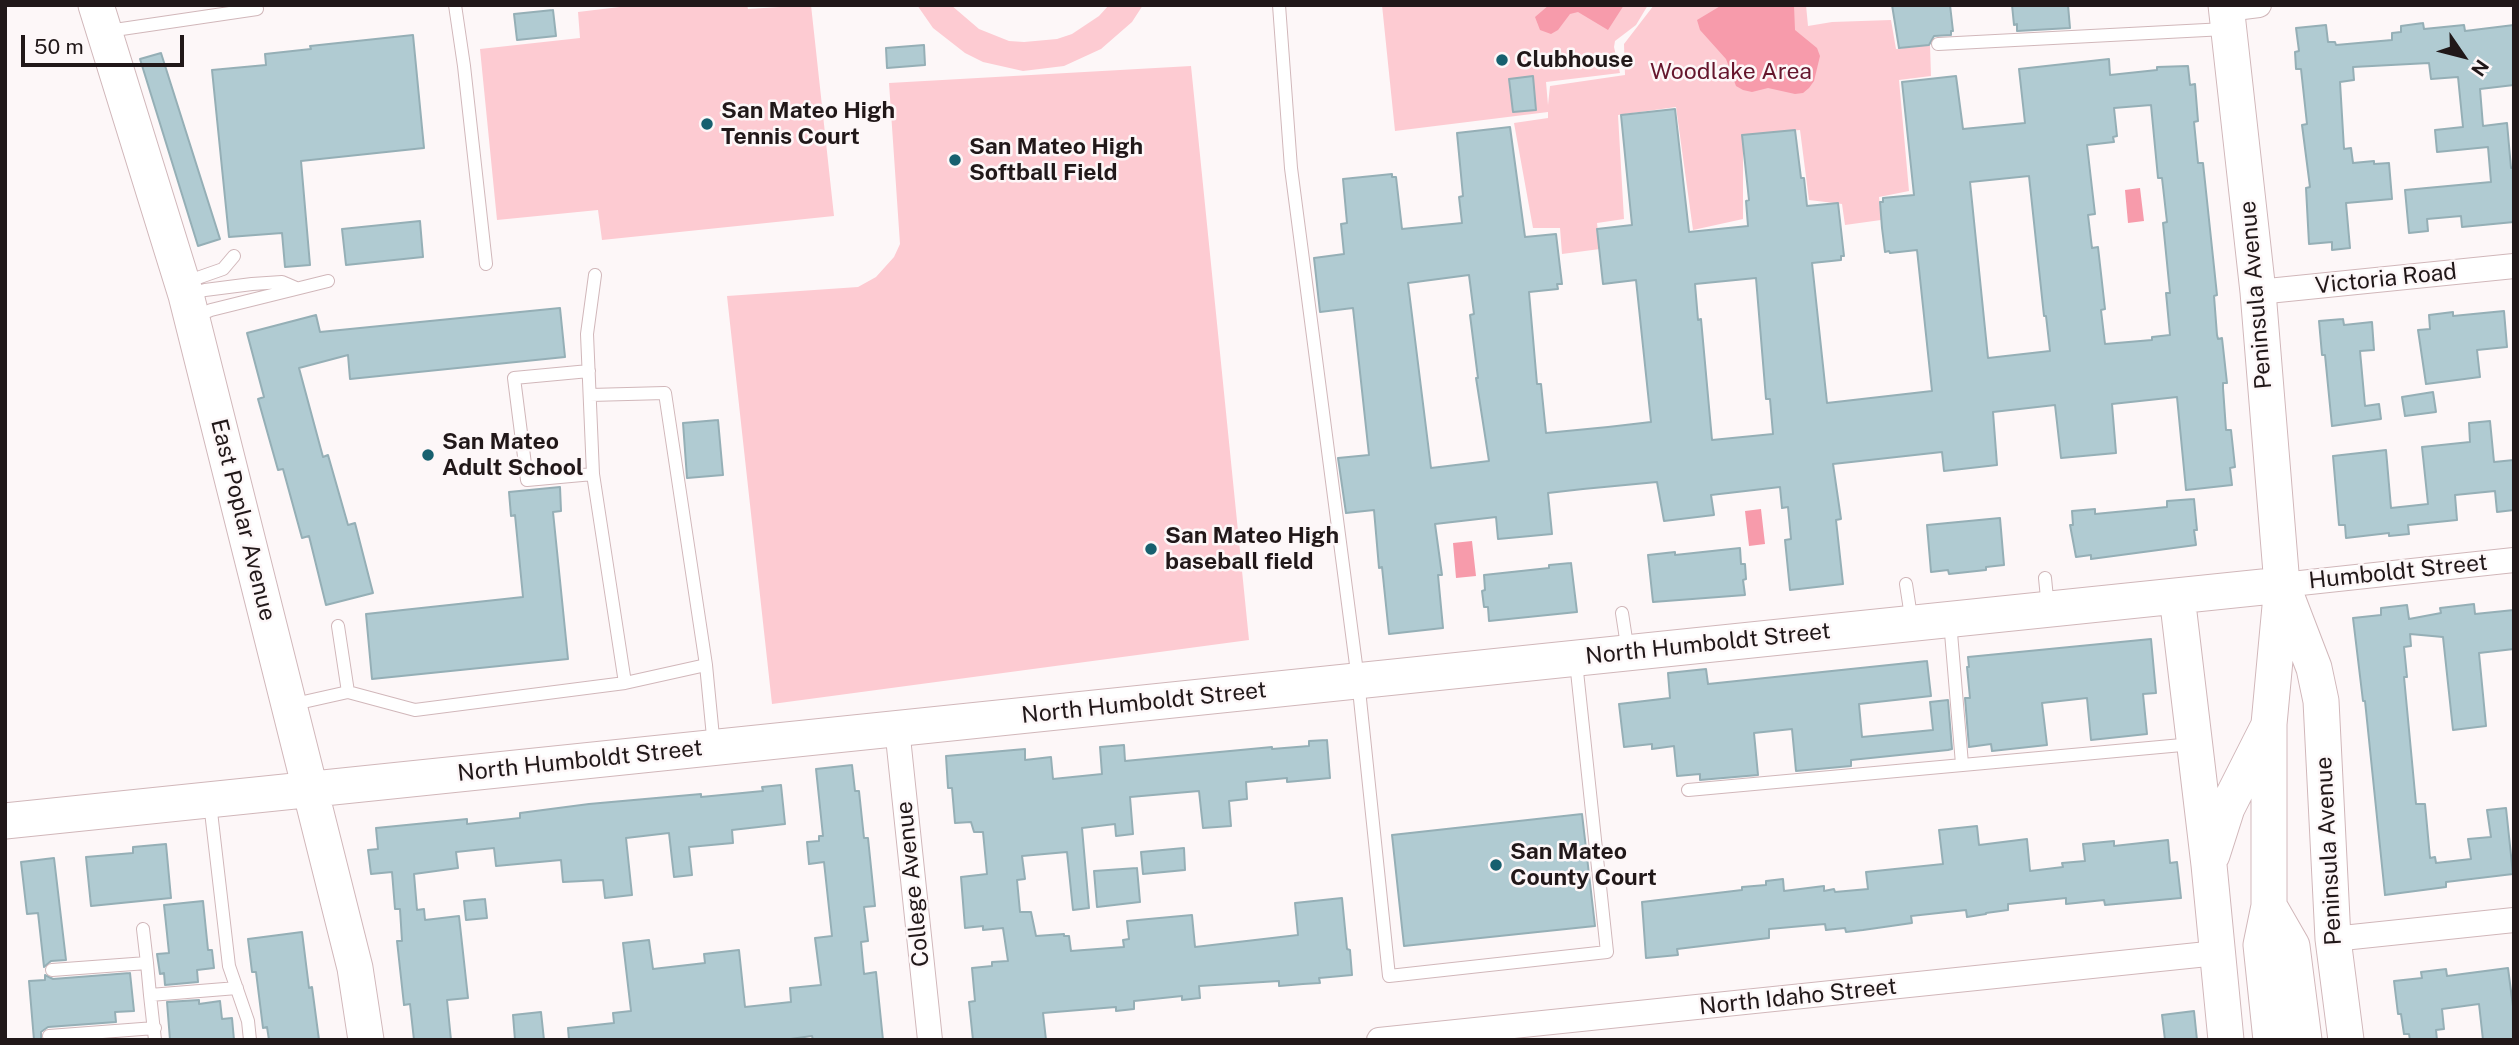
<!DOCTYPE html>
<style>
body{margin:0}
#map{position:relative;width:2519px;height:1045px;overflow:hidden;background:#fdf7f8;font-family:"Public Sans",sans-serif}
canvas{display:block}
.frame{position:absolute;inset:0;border:7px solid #211819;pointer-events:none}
.north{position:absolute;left:2428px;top:21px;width:70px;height:70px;-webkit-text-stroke:5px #fdf7f8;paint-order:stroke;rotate:125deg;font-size:19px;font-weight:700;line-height:28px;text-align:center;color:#211819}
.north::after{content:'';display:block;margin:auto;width:24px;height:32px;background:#211819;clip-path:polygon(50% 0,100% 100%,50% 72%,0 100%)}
.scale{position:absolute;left:21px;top:35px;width:163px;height:32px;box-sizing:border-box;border:4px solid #211819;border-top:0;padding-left:9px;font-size:21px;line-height:24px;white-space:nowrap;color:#211819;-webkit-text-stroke:5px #fdf7f8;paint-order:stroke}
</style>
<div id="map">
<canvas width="2519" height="1045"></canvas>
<div class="frame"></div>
<div class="north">N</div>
<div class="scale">50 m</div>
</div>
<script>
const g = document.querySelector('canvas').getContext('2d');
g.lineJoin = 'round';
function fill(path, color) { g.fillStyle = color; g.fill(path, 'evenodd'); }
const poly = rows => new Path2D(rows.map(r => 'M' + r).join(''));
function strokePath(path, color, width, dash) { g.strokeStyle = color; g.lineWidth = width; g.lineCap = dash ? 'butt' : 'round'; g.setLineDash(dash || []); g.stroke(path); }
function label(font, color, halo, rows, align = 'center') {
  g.font = font + ' "Public Sans",sans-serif'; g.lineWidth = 5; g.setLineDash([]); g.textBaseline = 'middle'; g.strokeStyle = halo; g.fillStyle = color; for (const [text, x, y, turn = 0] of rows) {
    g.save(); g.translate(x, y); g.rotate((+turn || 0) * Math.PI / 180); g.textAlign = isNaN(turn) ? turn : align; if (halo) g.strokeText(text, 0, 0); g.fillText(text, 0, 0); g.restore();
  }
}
fill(poly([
 [636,5,747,5,748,9,811,5,834,216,602,240,598,210,497,220,480,49,580,38,578,12],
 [917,5,951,5,979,29,1009,41,1024,42,1057,39,1072,34,1099,16,1109,5,1143,5,1132,22,1101,49,1064,66,1023,71,983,62,965,53,933,28],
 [1382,5,1648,5,1636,25,1615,41,1614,47,1620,73,1546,82,1548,105,1550,86,1625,75,1624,44,1654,5,1806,5,1808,26,1832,22,1891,20,1896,49,1930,45,1931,76,1899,80,1909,191,1879,197,1881,220,1845,225,1842,204,1809,200,1800,130,1743,135,1743,219,1693,230,1676,107,1618,115,1624,219,1597,223,1600,249,1562,254,1560,228,1533,228,1514,123,1548,118,1548,112,1395,131],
 [1191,66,1249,640,772,704,727,296,858,287,876,277,894,257,900,244,889,83]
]), '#fdcbd2');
fill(poly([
 [1549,5,1624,5,1608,30,1578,12,1570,14,1558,30,1551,34,1540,30,1535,17],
 [1722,5,1794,5,1795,30,1817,48,1820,56,1814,81,1809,88,1803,93,1795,94,1768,88,1752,92,1743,90,1736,86,1726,59,1700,30,1697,20],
 [2140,188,2144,221,2128,223,2125,190],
 [1761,509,1765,544,1749,546,1745,511],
 [1472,541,1476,576,1456,578,1453,543]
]), '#f79bab');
const building = poly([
 [1892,5,1950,5,1953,31,1951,31,1951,35,1934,36,1929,45,1899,48,1892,5],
 [2012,5,2068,5,2070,28,2017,31,2017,24,2014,25,2012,5],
 [553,10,556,36,517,40,514,14,553,10],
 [2423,23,2424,29,2464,25,2465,31,2514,25,2514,85,2480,89,2483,126,2507,123,2511,168,2514,167,2514,222,2462,227,2461,216,2427,219,2428,231,2409,233,2405,190,2491,182,2488,147,2437,152,2435,130,2463,127,2458,77,2431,79,2429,63,2353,67,2354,80,2340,82,2344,149,2351,148,2353,163,2374,161,2374,164,2389,163,2392,199,2346,203,2350,248,2332,250,2332,242,2309,244,2306,188,2310,187,2302,125,2307,124,2301,69,2296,69,2295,52,2299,51,2296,28,2326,25,2328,42,2335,42,2336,45,2392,40,2392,33,2401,32,2401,26,2423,23],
 [413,35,424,148,301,161,310,265,285,267,282,233,229,237,212,70,266,65,265,54,311,49,310,46,413,35],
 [924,45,925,65,887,68,886,48,924,45],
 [161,53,220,239,198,246,140,59,161,53],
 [2109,59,2110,75,2157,70,2157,67,2188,66,2190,85,2195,84,2198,121,2194,122,2198,163,2203,163,2217,295,2214,296,2217,335,2218,339,2222,338,2227,383,2223,383,2223,388,2226,430,2231,430,2235,467,2230,468,2232,485,2186,490,2177,397,2112,404,2116,453,2061,458,2055,405,1993,412,1997,465,1944,471,1942,452,1833,464,1841,519,1836,520,1843,584,1790,590,1785,540,1791,539,1788,507,1782,508,1780,487,1711,495,1714,515,1664,521,1657,482,1583,489,1548,493,1552,534,1498,539,1496,517,1435,524,1442,575,1438,575,1443,628,1389,634,1382,567,1379,568,1374,510,1346,513,1338,458,1369,455,1353,308,1320,312,1314,258,1344,254,1341,224,1347,223,1343,179,1392,174,1392,177,1396,177,1402,229,1462,223,1459,197,1463,196,1457,133,1510,127,1525,237,1556,234,1562,284,1557,284,1558,289,1529,292,1537,384,1541,384,1546,433,1608,427,1651,422,1636,280,1603,284,1597,229,1632,225,1621,115,1675,109,1689,232,1748,226,1746,201,1749,200,1742,135,1795,130,1801,178,1804,178,1807,206,1838,203,1844,256,1841,256,1841,260,1812,263,1827,403,1932,391,1917,250,1890,253,1889,251,1885,252,1882,228,1880,202,1883,202,1883,198,1914,195,1902,82,1956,76,1963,129,2025,123,2019,69,2109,59],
 [2151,105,2158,178,2162,178,2167,222,2163,223,2170,293,2166,293,2170,335,2152,337,2152,340,2105,344,2101,310,2105,309,2098,247,2092,248,2088,215,2095,214,2087,145,2114,142,2113,137,2117,136,2114,108,2151,105],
 [2029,176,2044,316,2046,316,2050,351,1988,358,1970,182,2029,176],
 [1469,275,1474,314,1470,315,1478,378,1476,378,1489,461,1431,468,1408,283,1469,275],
 [1756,278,1766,399,1770,399,1773,434,1712,440,1701,319,1698,320,1695,284,1756,278],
 [1533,76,1536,110,1513,112,1509,79,1533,76],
 [420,221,423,257,346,265,342,229,420,221],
 [560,308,565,357,350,379,348,355,299,368,323,457,328,455,348,525,355,523,373,593,326,605,309,536,302,538,283,469,278,470,258,399,264,397,247,333,316,315,320,332,560,308],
 [2504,311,2507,347,2477,350,2480,377,2426,384,2418,330,2430,329,2429,315,2453,312,2453,316,2504,311],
 [2343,319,2344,325,2372,322,2374,350,2360,351,2365,406,2379,404,2381,419,2332,426,2325,355,2322,355,2319,321,2343,319],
 [2433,392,2436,412,2405,416,2402,397,2433,392],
 [718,420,723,475,687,478,683,423,718,420],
 [2490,421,2494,462,2514,460,2514,510,2497,512,2495,491,2455,495,2457,520,2408,525,2409,534,2389,536,2389,533,2346,538,2345,525,2339,525,2333,456,2386,450,2391,508,2428,504,2422,447,2470,442,2469,423,2490,421],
 [560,487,561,511,553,512,568,659,372,679,366,614,523,597,515,515,511,516,509,492,560,487],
 [2194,499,2197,530,2194,530,2196,545,2091,559,2091,555,2076,557,2070,525,2073,525,2072,511,2095,509,2095,514,2167,507,2167,501,2194,499],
 [2000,518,2004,565,1986,567,1986,570,1949,574,1948,570,1931,572,1927,525,2000,518],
 [1740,548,1741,564,1745,564,1746,579,1743,580,1745,595,1653,602,1648,555,1675,552,1675,555,1740,548],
 [1571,563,1577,612,1489,621,1488,607,1484,607,1482,591,1485,590,1484,575,1549,568,1549,565,1571,563],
 [2474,604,2475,614,2514,610,2514,649,2479,653,2486,726,2453,730,2443,637,2410,634,2411,646,2404,647,2407,677,2404,677,2416,804,2425,804,2430,858,2435,857,2436,863,2471,859,2468,839,2491,837,2487,810,2506,808,2513,874,2446,882,2446,887,2385,895,2365,701,2363,701,2353,618,2381,615,2381,608,2407,605,2409,619,2441,613,2440,608,2474,604],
 [2151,639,2156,693,2143,694,2147,734,2091,740,2087,698,2042,703,2047,745,1992,751,1991,744,1969,747,1965,698,1970,698,1967,667,1969,667,1968,657,2151,639],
 [1927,661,1931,696,1859,704,1862,737,1933,730,1930,702,1948,700,1952,749,1948,750,1851,760,1851,766,1796,771,1792,729,1754,733,1758,775,1700,780,1700,774,1677,776,1674,746,1652,749,1652,744,1624,747,1619,704,1670,698,1668,673,1706,669,1708,684,1927,661],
 [1327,740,1330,778,1287,782,1287,778,1246,782,1247,799,1229,801,1231,826,1203,828,1199,791,1130,797,1133,834,1116,836,1115,824,1082,828,1089,908,1073,910,1067,852,1022,856,1025,879,1017,880,1020,912,1031,912,1036,936,1064,934,1064,936,1069,936,1071,951,1124,947,1123,940,1129,939,1127,921,1192,915,1195,947,1298,935,1295,903,1342,898,1347,949,1350,950,1352,975,1319,978,1320,983,1303,984,1279,986,1279,981,1199,986,1200,998,1182,1000,1182,996,1134,1001,1134,1009,1116,1011,1116,1007,1043,1013,1046,1040,973,1040,969,1002,975,1001,972,968,992,966,992,962,1008,961,1003,928,983,930,983,926,965,928,961,877,987,874,983,832,974,832,971,822,955,823,952,788,948,788,946,756,1025,749,1025,760,1051,757,1053,779,1102,774,1100,747,1124,745,1125,761,1272,747,1272,749,1309,746,1309,741,1327,740],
 [852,765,855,791,859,791,864,838,868,838,875,906,864,907,868,941,861,942,864,974,876,972,883,1040,813,1040,812,1036,783,1040,569,1040,568,1028,614,1023,613,1013,631,1011,623,943,649,940,653,969,705,963,704,954,739,950,745,1007,791,1002,790,988,821,985,815,938,832,936,824,862,809,864,807,842,819,841,819,836,823,836,816,769,852,765],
 [781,785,785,824,732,830,733,843,689,847,692,875,674,877,669,833,626,838,632,895,605,898,603,880,563,882,561,860,496,866,494,848,456,852,458,868,414,874,417,910,424,909,425,920,459,916,468,998,447,1000,451,1040,414,1040,410,1004,404,1005,397,941,402,941,400,909,395,909,392,872,371,874,368,850,378,849,376,828,467,819,467,824,520,818,520,813,589,804,701,794,701,797,763,791,762,787,781,785],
 [1582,814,1595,926,1404,946,1392,835,1582,814],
 [1977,826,1979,845,2027,839,2030,871,2063,867,2062,863,2085,861,2083,844,2114,841,2114,846,2168,840,2170,863,2177,862,2181,898,2105,905,2104,900,2066,904,2066,898,2008,904,2008,910,1986,913,1986,914,1967,917,1966,910,1911,916,1912,923,1863,930,1846,932,1845,928,1826,930,1825,924,1769,929,1769,938,1677,949,1678,955,1646,958,1642,902,1742,890,1742,887,1766,885,1766,881,1783,879,1784,891,1824,886,1824,891,1834,889,1835,892,1868,889,1866,872,1943,864,1939,830,1977,826],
 [166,844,171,898,91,906,86,857,133,853,133,847,166,844],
 [1184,848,1185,870,1143,874,1141,852,1184,848],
 [54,858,66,960,51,961,44,967,38,913,27,914,21,862,54,858],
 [1137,868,1140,902,1097,907,1094,871,1137,868],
 [485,899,487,918,466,920,464,901,485,899],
 [203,901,208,950,212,950,214,968,197,970,198,982,165,985,164,973,160,974,157,954,169,953,164,905,203,901],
 [302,932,309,988,312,987,319,1040,269,1040,267,1027,263,1028,256,972,252,972,248,939,302,932],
 [2508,968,2514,1014,2514,1040,2483,1040,2479,1004,2442,1009,2444,1029,2436,1030,2437,1040,2410,1040,2409,1034,2404,1034,2401,1014,2398,1014,2394,981,2422,978,2421,972,2446,969,2447,976,2508,968],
 [130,973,134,1011,115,1012,116,1022,48,1027,41,1032,41,1040,34,1040,29,981,45,980,45,975,53,979,130,973],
 [199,1000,199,1004,220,1001,222,1019,232,1018,234,1040,170,1040,167,1002,199,1000],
 [2194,1011,2197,1040,2165,1040,2162,1015,2194,1011],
 [541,1012,544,1040,515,1040,513,1015,541,1012]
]);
fill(building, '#b0cbd2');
strokePath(building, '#95afb6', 2);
const lane = poly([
 [455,5,464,66,486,264],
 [1279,5,1291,168,1358,680,1389,976,1607,952,1576,662],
 [108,31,257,9],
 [1938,44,2225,29],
 [183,283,223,269,234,256],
 [187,295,205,290,252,284,282,282,296,288],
 [194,317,211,310,328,281],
 [589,371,514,378,527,480,593,474],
 [590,395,665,393,706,665],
 [2045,578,2048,608],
 [1906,584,1912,623],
 [1622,613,1628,652],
 [1950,621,1962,764],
 [338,626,348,692],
 [625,683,706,665,714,747],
 [290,705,348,692,415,710,625,683,593,474,587,334,595,275],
 [1688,790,2193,744],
 [210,803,229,966,248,1021,250,1040],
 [143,929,147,963],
 [52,970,147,963,150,995,237,988],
 [150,995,155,1040],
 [49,1036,155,1028]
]);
const street = poly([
 [2227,9,2259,5],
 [2258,292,2514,266],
 [2282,585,2514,560],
 [897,728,930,1040],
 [2333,939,2514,920],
 [1379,1040,2217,953]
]);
const secondary = poly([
 [96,5,186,295,355,968,366,1040],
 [2226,5,2258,292,2282,585,2269,724,2269,906,2261,945,2271,1040],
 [2286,595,2314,668,2321,701,2333,939,2346,1040],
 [2177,596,2209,865,2226,1040],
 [5,821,2282,585],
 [2212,855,2227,808,2268,727],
 [2269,906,2292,946,2304,1040]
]);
strokePath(lane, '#d1b7ba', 14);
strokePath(street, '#d1b7ba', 26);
strokePath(secondary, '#d1b7ba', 37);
strokePath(lane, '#fff', 12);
strokePath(street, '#fff', 24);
strokePath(secondary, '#fff', 35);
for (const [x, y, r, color] of [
 [1502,60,7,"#17606f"],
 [707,124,7,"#17606f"],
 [955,160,7,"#17606f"],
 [428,455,7,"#17606f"],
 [1151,549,7,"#17606f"],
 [1496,865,7,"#17606f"]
]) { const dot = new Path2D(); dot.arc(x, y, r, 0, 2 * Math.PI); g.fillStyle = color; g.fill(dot); strokePath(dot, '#fdf7f8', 2.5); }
label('bold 23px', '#211819', '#fdf7f8', [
 ["Clubhouse",1516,60],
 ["San Mateo High",721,111],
 ["Tennis Court",721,137],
 ["San Mateo High",969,147],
 ["Softball Field",969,173],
 ["San Mateo",442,442],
 ["Adult School",442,468],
 ["San Mateo High",1165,536],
 ["baseball field",1165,562],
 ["San Mateo",1510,852],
 ["County Court",1510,878]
], 'left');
label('23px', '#66162d', '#fdf7f8', [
 ["Woodlake Area",1731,72]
]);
label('23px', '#211819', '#fdf7f8', [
 ["Victoria Road",2386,279,-6],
 ["Peninsula Avenue",2256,295,-95],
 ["East Poplar Avenue",243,520,76],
 ["Humboldt Street",2398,572,-6],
 ["North Humboldt Street",1708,644,-6],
 ["North Humboldt Street",1144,703,-6],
 ["North Humboldt Street",580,761,-6],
 ["Peninsula Avenue",2329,851,-93],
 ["College Avenue",913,884,-96],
 ["North Idaho Street",1798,997,-6]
]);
</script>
